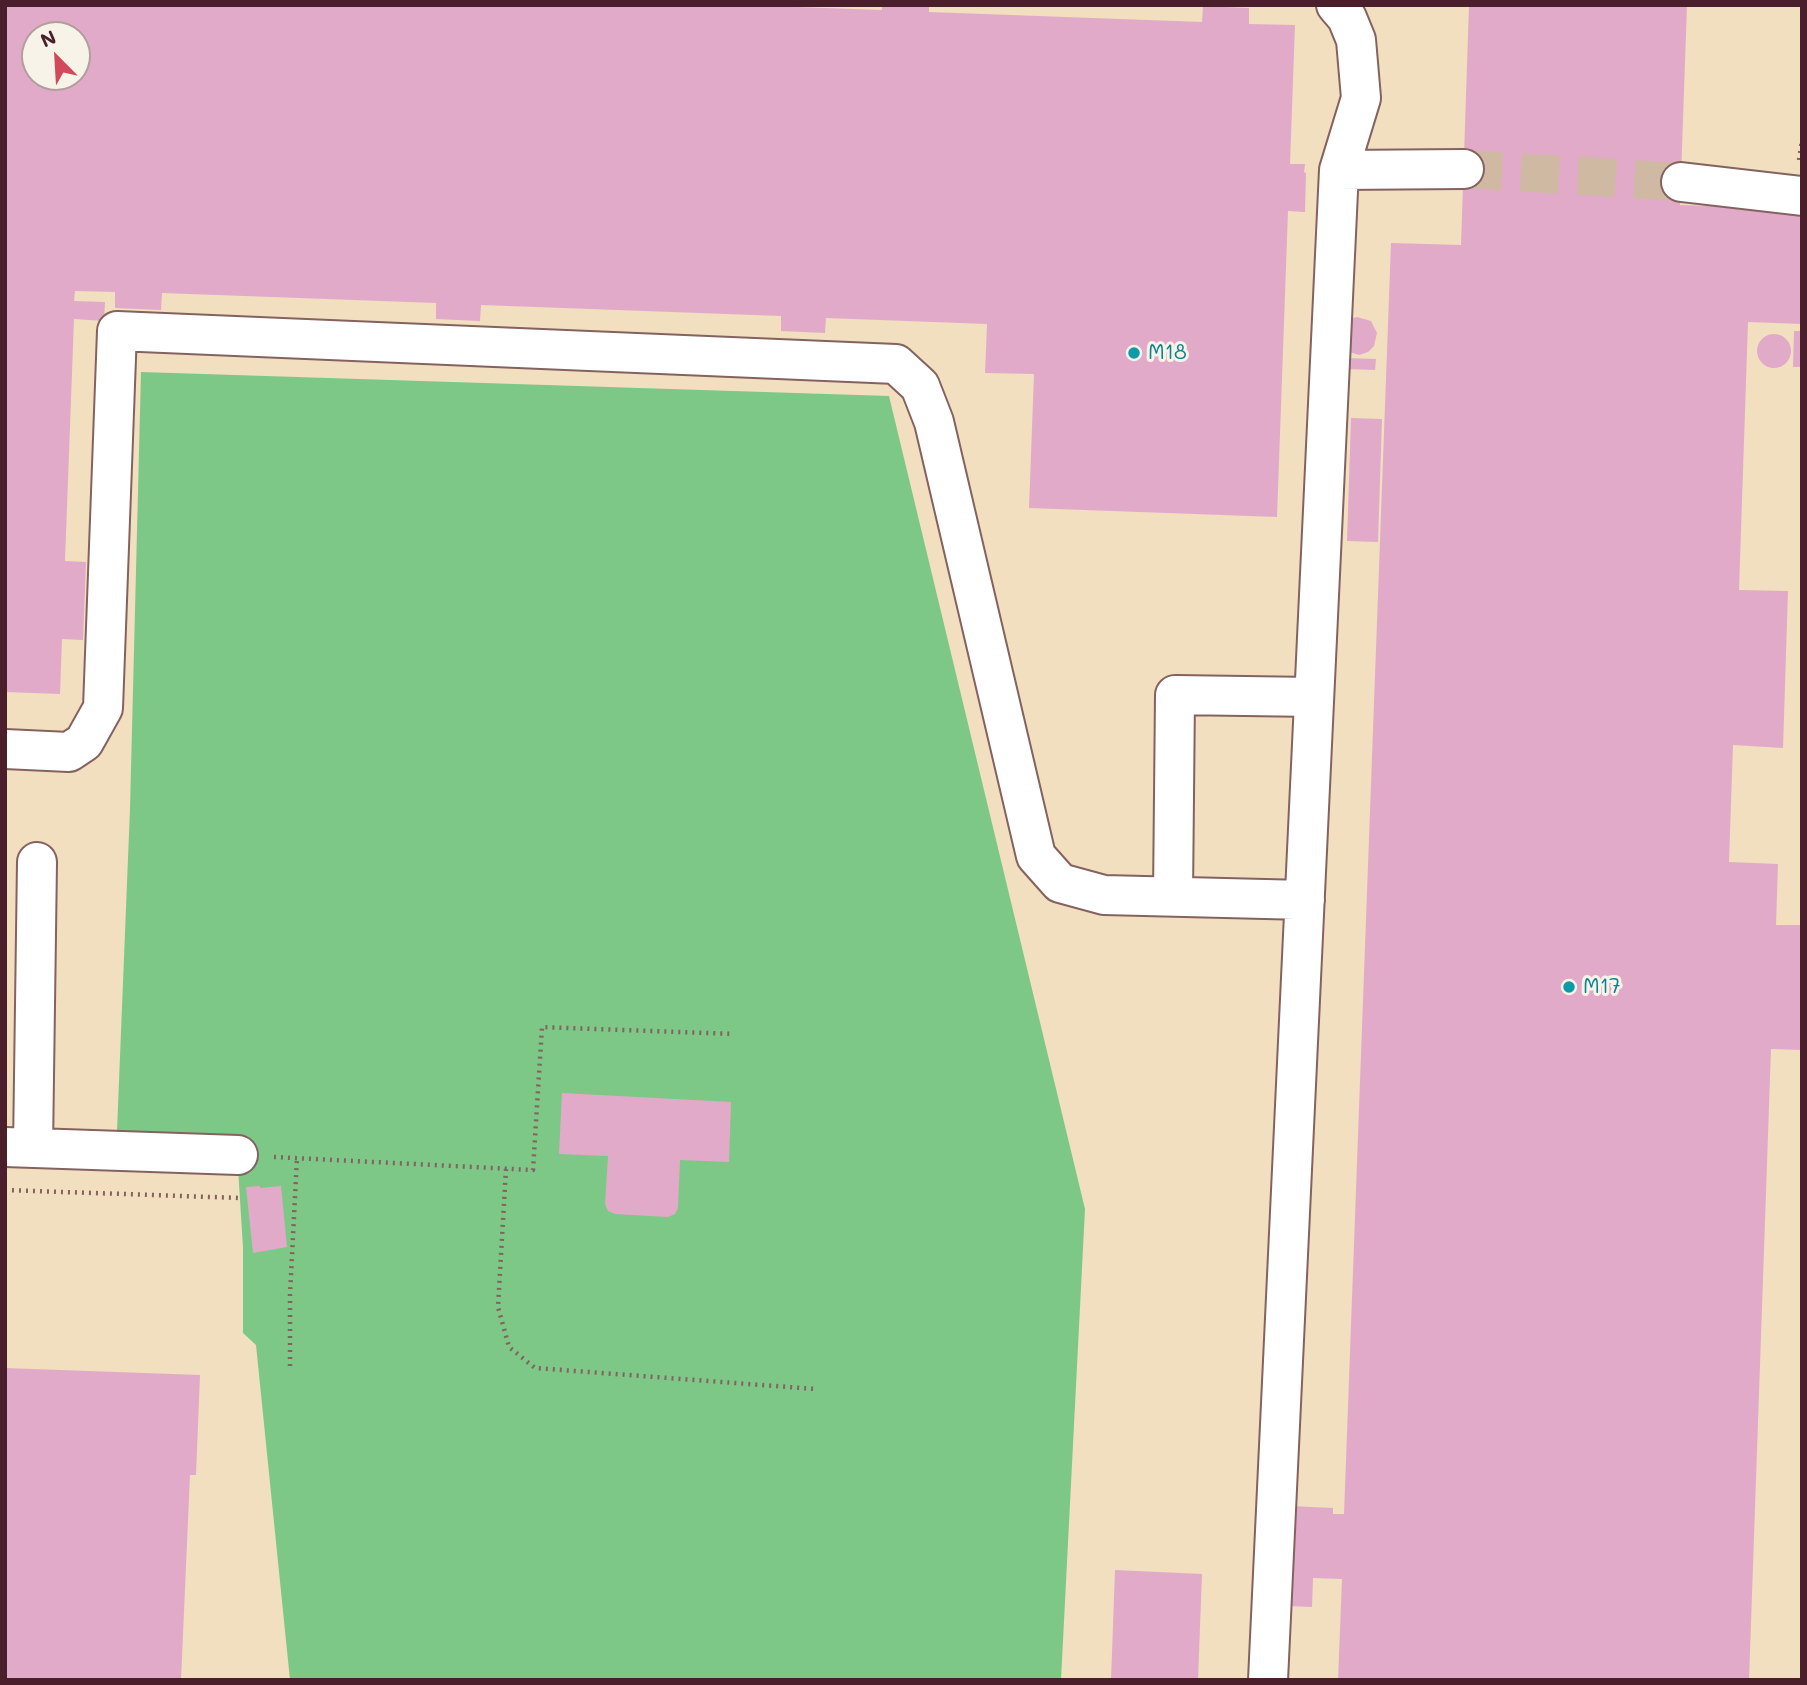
<!DOCTYPE html>
<style>
body{margin:0}
#map{position:relative;width:1807px;height:1685px;overflow:hidden;background:#f1dfc0;font-family:Mali,sans-serif}
canvas{display:block}
.frame{position:absolute;inset:0;border:7px solid #4a1f2b;pointer-events:none}
.north{position:absolute;left:21px;top:21px;width:70px;height:70px;box-sizing:border-box;background:#f7f3e8;border:2px solid #b29e9c;border-radius:50%;rotate:336deg;font-size:19px;font-weight:700;line-height:28px;text-align:center;color:#4a1f2b}
.north::after{content:'';display:block;margin:auto;width:24px;height:32px;background:#d1495b;clip-path:polygon(50% 0,100% 100%,50% 72%,0 100%)}
</style>
<div id="map">
<canvas width="1807" height="1685"></canvas>
<div class="frame"></div>
<div class="north">N</div>
</div>
<script>
const g = document.querySelector('canvas').getContext('2d');
g.lineJoin = 'round';
function fill(path, color) { g.fillStyle = color; g.fill(path, 'evenodd'); }
const poly = rows => new Path2D(rows.map(r => 'M' + r).join(''));
function strokePath(path, color, width, dash) { g.strokeStyle = color; g.lineWidth = width; g.lineCap = dash ? 'butt' : 'round'; g.setLineDash(dash || []); g.stroke(path); }
function label(font, color, halo, rows, align = 'center') {
  g.font = font + ' Mali,sans-serif'; g.lineWidth = 6; g.setLineDash([]); g.textBaseline = 'middle'; g.strokeStyle = halo; g.fillStyle = color; for (const [text, x, y, turn = 0] of rows) {
    g.save(); g.translate(x, y); g.rotate((+turn || 0) * Math.PI / 180); g.textAlign = isNaN(turn) ? turn : align; if (halo) g.strokeText(text, 0, 0); g.fillText(text, 0, 0); g.restore();
  }
}
fill(poly([
 [141,372,889,396,1085,1209,1061,1680,290,1680,256,1345,243,1333,243,1248,236,1135,117,1131,130,809]
]), '#7dc886');
fill(poly([
 [5,5,741,5,882,10,882,5,929,5,929,12,1202,22,1203,6,1249,8,1249,24,1295,25,1290,164,1305,164,1304,172,1306,173,1305,212,1288,211,1277,517,1029,508,1034,374,985,373,987,324,826,318,825,333,781,331,781,316,481,305,480,321,436,319,436,303,162,293,161,310,115,308,115,292,75,291,74,301,105,302,104,321,74,319,65,561,86,562,83,640,62,639,60,694,5,692],
 [35,35,77,35,77,77,35,77],
 [1469,5,1687,5,1680,205,1802,209,1802,324,1748,322,1739,590,1788,591,1783,748,1733,745,1729,862,1778,864,1776,925,1802,925,1802,1050,1771,1049,1749,1680,1338,1680,1342,1579,1313,1578,1312,1607,1288,1606,1291,1506,1333,1508,1333,1514,1344,1514,1391,243,1461,245],
 [1357,317,1371,321,1377,333,1374,346,1368,352,1359,355,1346,351,1349,319],
 [1794,331,1802,331,1802,367,1793,367],
 '1757 351a17 17 0 1 1 34 0a17 17 0 1 1-34 0Z',
 [1346,358,1376,359,1375,370,1346,369],
 [1351,418,1382,419,1378,542,1347,541],
 [562,1093,731,1102,729,1162,680,1160,678,1208,675,1214,668,1217,615,1214,608,1211,605,1204,608,1156,559,1154],
 [260,1186,260,1188,281,1186,287,1247,253,1253,246,1187],
 [5,1368,200,1375,196,1475,190,1475,181,1680,5,1680],
 [1115,1570,1202,1574,1198,1680,1111,1680]
]), '#e2aac9');
strokePath(poly([
 [1464,169,1681,182]
]), '#d0b9a2', 38, [38, 19]);
const minor = poly([
 [1336,5,1347,18,1356,40,1361,98,1339,170],
 [1681,182,1802,196],
 [5,749,69,752,84,742,103,708,117,331,896,364,920,386,934,422,1036,856,1060,883,1104,895,1305,900],
 [1173,896,1175,695,1314,697],
 [5,1147,238,1155],
 [33,1148,37,862],
 [1268,1680,1339,170,1464,169]
]);
strokePath(minor, '#84625f', 42);
strokePath(poly([
 [1799,160,1802,140],
 [274,1157,533,1170,542,1027,733,1034],
 [506,1169,498,1307,509,1347,535,1368,815,1389],
 [5,1190,241,1198],
 [290,1366,290,1295,297,1158]
]), '#84625f', 4.5, [2, 5]);
strokePath(minor, '#fff', 38);
for (const [x, y, r, color] of [
 [1134,353,7,"#0f9aa8"],
 [1569,987,7,"#0f9aa8"]
]) { const dot = new Path2D(); dot.arc(x, y, r, 0, 2 * Math.PI); g.fillStyle = color; g.fill(dot); strokePath(dot, '#f7f3e8', 2.5); }
label('21px', '#0d838f', '#f7f3e8', [
 ["M18",1148,353],
 ["M17",1583,987]
], 'left');
</script>
